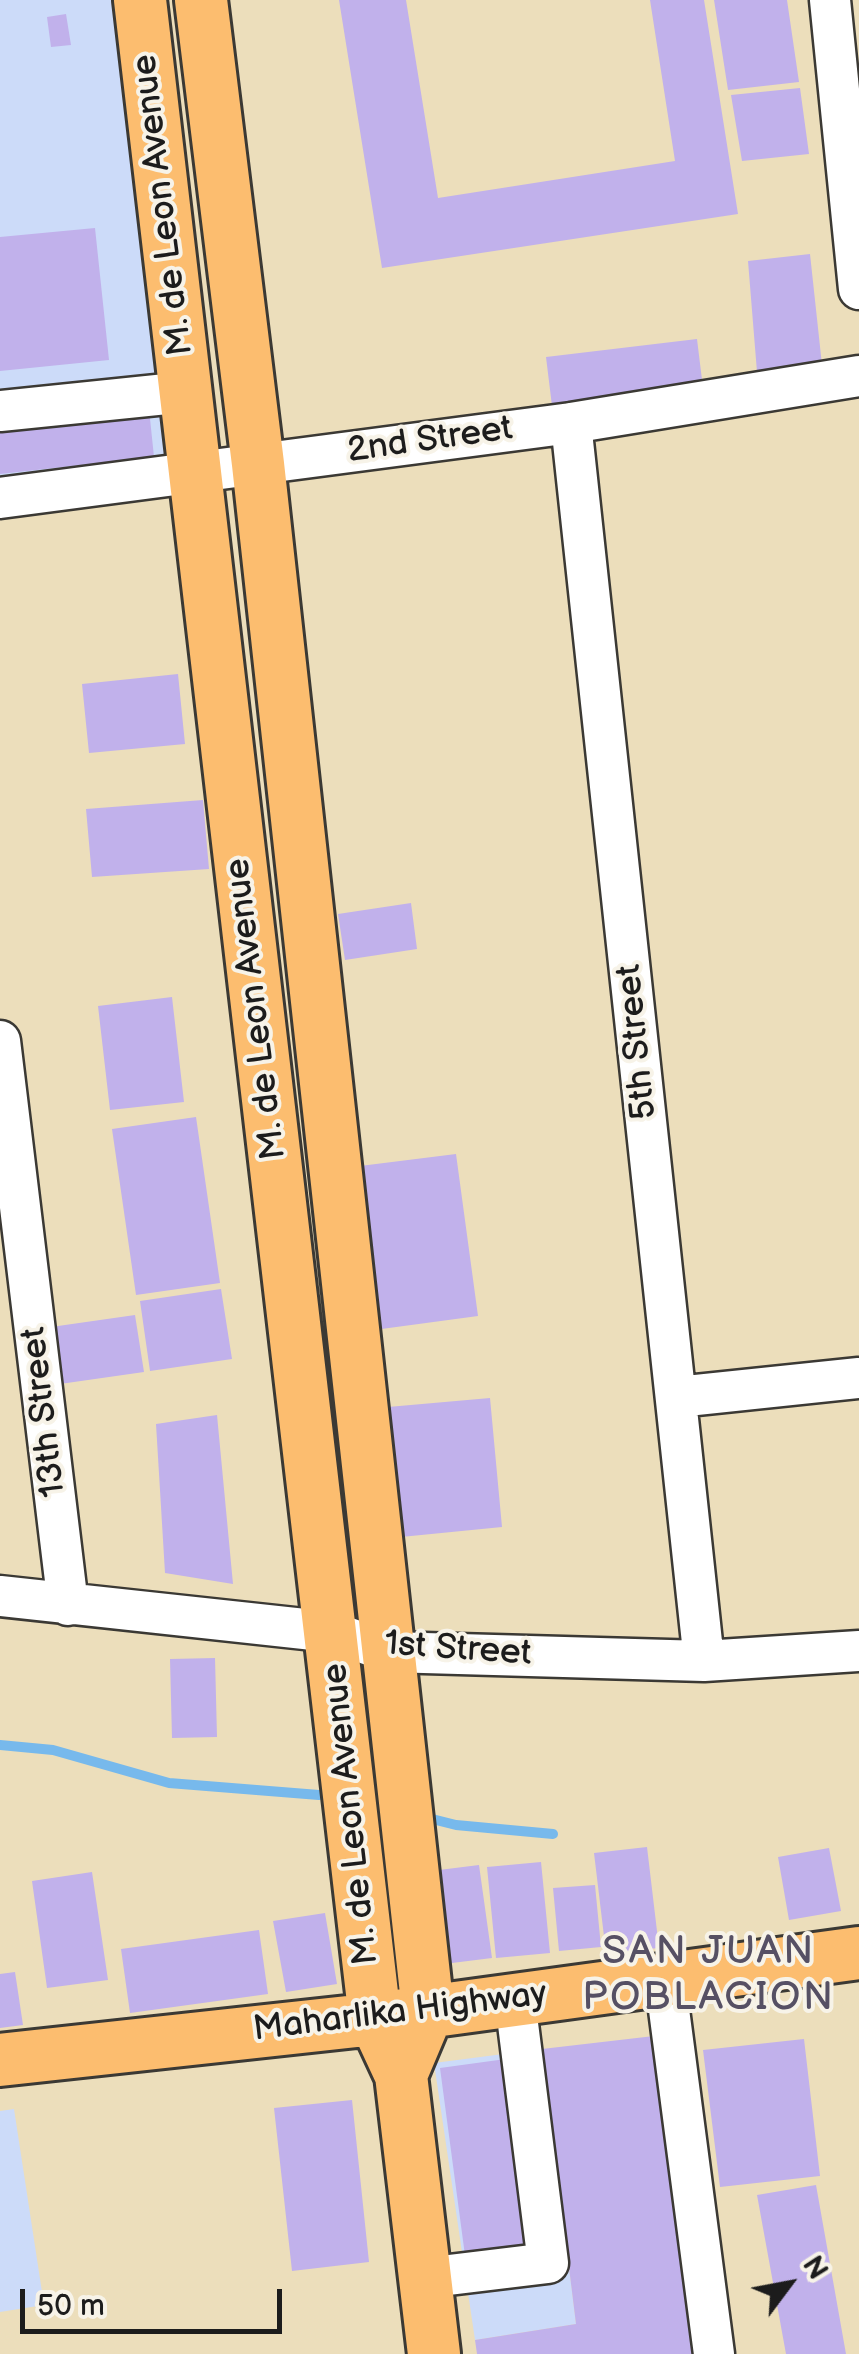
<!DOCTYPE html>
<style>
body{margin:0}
#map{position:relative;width:859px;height:2354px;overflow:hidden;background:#ecdebb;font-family:"Balsamiq Sans",sans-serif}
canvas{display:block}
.north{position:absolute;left:739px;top:2234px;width:100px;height:100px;-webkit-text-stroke:8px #f7f3e8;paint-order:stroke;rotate:58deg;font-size:28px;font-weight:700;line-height:40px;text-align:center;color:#1c1c1c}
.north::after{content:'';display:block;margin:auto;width:35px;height:45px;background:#1c1c1c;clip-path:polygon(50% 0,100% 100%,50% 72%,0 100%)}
.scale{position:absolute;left:20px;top:2289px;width:262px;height:45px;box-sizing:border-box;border:5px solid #1c1c1c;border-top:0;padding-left:12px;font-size:30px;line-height:35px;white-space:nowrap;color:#1c1c1c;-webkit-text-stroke:8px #f7f3e8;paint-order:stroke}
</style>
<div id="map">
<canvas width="859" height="2354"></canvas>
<div class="north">N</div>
<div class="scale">50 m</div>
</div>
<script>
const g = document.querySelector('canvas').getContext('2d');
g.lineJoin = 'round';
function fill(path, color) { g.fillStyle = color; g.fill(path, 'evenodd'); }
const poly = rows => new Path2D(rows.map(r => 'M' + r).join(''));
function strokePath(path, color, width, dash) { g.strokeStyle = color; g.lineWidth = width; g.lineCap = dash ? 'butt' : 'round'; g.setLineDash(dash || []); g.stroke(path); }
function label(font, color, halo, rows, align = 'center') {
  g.font = font + ' "Balsamiq Sans",sans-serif'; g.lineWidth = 8; g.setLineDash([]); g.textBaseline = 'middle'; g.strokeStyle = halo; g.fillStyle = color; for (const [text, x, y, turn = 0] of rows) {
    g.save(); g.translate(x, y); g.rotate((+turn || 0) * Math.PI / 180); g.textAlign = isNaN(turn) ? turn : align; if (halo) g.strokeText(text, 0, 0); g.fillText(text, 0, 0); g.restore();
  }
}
fill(poly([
 [0,0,113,0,166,466,0,487],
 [542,2049,576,2324,475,2340,434,2063],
 [14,2109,44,2305,0,2312,0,2111]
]), '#ccdbf9');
strokePath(poly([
 [0,1745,53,1750,169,1783,319,1795],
 [428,1818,456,1825,553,1834]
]), '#77b9ec', 10);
fill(poly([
 [339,0,406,0,438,198,675,161,650,0,704,0,738,214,382,268],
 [714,0,787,0,799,82,728,90],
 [66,14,71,45,51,47,47,17],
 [800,88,809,154,742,161,731,95],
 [95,228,109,360,0,371,0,237],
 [810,254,822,365,757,372,748,261],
 [697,339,703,388,552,406,546,357],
 [149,409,154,457,0,474,0,425],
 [178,674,185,744,89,753,82,684],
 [203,800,209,869,92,877,86,809],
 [411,903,417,949,345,960,338,914],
 [172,997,184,1102,110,1110,98,1006],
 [196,1117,220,1283,136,1295,112,1129],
 [456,1154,478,1316,374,1330,352,1167],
 [221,1289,232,1359,150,1371,140,1301],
 [135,1315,144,1372,46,1386,37,1329],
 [490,1398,502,1527,401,1537,388,1407],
 [217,1415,233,1584,165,1573,156,1424],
 [215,1658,217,1737,172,1738,170,1659],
 [647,1847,659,1948,606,1953,594,1853],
 [829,1848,841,1911,789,1920,778,1857],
 [541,1862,550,1953,496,1958,487,1867],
 [479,1865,492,1958,436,1965,423,1872],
 [92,1872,108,1980,47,1988,32,1881],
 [595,1885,601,1947,559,1951,553,1888],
 [325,1913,337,1984,286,1992,273,1921],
 [259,1930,268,1994,130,2013,121,1949],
 [15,1972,23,2025,0,2028,0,1974],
 [654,2036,694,2354,477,2354,475,2340,576,2324,542,2049],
 [804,2039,820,2176,720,2187,703,2050],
 [513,2058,538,2254,466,2263,440,2068],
 [352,2100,369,2262,292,2271,274,2108],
 [816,2185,846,2354,786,2354,757,2195]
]), '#c1b1eb');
const minor = poly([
 [830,0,859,289],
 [0,411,186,392],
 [571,423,704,1661],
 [0,498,571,423,859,376],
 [0,1041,68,1605],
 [677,1397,859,1378],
 [0,1596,332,1632,389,1652,704,1661,859,1651],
 [665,1979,714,2354],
 [424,2278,548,2263,515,2000]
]);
const major = poly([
 [140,0,375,2019,401,2075,434,2354],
 [201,0,258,464,428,2011,401,2075],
 [0,2060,375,2019,859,1953]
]);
strokePath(minor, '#3b3934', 45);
strokePath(major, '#3b3934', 58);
strokePath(minor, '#fff', 40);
strokePath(major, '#fcbd6f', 52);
label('35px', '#1c1c1c', '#f7f3e8', [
 ["M. de Leon Avenue",164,205,-97],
 ["2nd Street",430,441,-8],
 ["M. de Leon Avenue",257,1009,-97],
 ["5th Street",638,1042,-96],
 ["13th Street",45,1412,-97],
 ["1st Street",458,1650,4],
 ["M. de Leon Avenue",352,1814,-96],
 ["Maharlika Highway",400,2013,-7]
]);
g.letterSpacing = '2.5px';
label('40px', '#565064', '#f7f3e8', [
 ["SAN JUAN",709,1953],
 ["POBLACION",709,1999]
]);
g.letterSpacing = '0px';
</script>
